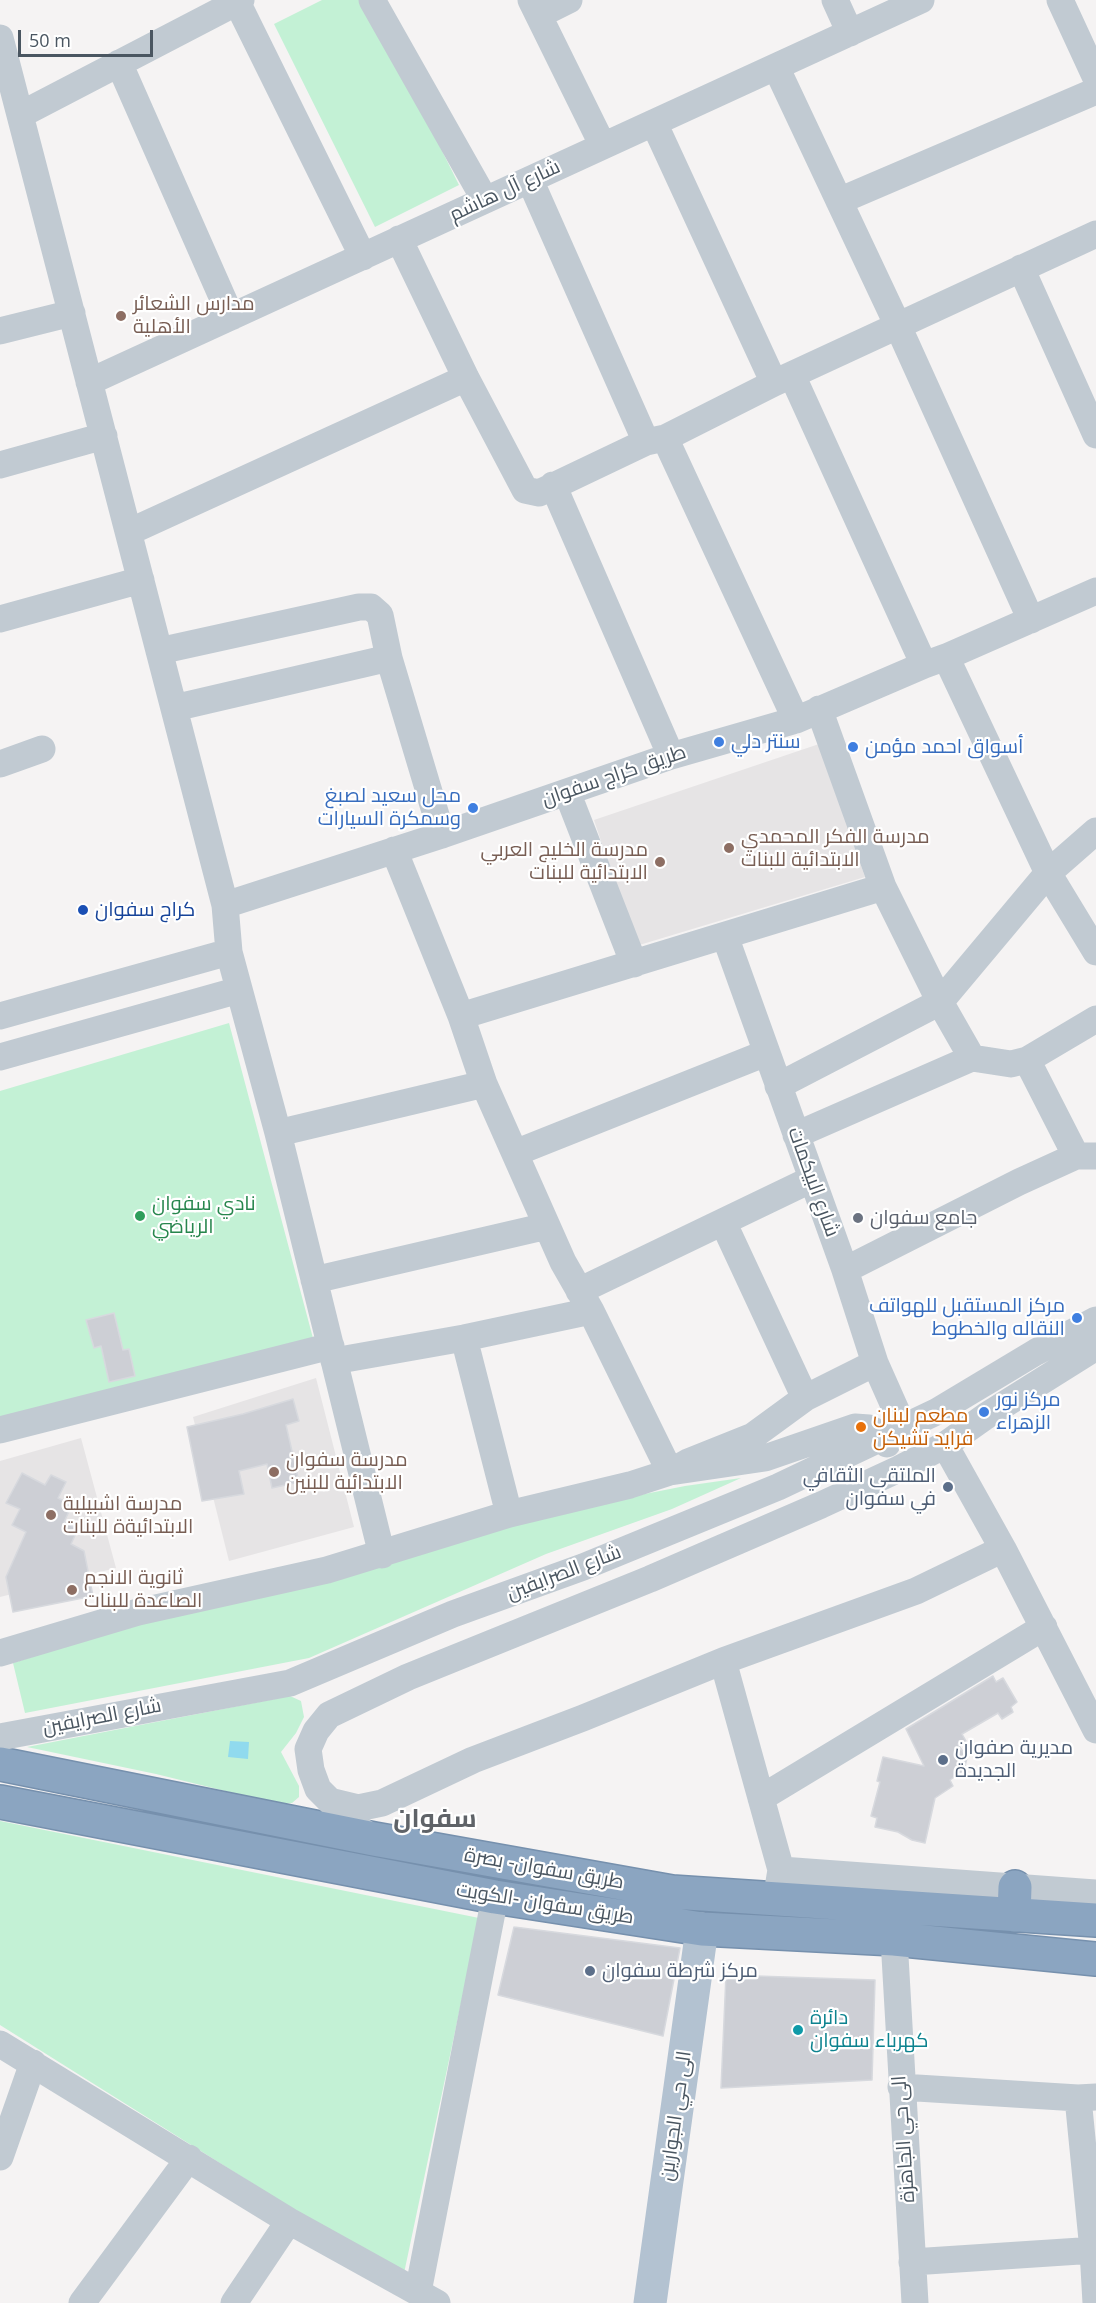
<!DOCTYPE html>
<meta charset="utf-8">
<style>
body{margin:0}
#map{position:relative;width:1096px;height:2303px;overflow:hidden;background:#f5f3f3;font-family:"Open Sans",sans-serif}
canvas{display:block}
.scale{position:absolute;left:18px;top:30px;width:135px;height:27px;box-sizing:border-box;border:3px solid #4a5661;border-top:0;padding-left:8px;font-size:18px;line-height:21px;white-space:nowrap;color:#4a5661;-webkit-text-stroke:4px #fff;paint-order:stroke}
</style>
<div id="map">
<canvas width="1096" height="2303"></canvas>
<div class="scale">50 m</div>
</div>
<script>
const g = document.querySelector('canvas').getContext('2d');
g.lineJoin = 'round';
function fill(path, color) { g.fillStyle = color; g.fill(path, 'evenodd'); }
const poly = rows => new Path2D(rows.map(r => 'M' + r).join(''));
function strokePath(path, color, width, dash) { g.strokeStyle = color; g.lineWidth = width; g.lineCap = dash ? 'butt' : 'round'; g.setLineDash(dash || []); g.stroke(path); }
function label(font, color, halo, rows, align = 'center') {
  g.font = font + ' "Open Sans",Cairo,sans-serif'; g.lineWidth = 4.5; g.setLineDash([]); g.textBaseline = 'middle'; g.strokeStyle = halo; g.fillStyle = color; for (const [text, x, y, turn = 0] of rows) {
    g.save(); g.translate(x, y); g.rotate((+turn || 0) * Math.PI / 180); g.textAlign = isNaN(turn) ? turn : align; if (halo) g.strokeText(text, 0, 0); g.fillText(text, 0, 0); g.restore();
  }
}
fill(poly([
 [819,744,865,877,636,946,594,820],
 [316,1378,354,1527,229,1561,193,1417],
 [81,1438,116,1568,0,1597,0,1461]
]), '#e6e4e5');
fill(poly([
 [322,0,367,0,459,185,375,227,274,24],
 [229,1023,314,1342,0,1424,0,1091],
 [741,1478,672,1509,546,1554,309,1658,25,1713,13,1663,138,1623,574,1508,685,1486],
 [290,1696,301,1701,304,1717,296,1733,281,1752,299,1786,299,1797,292,1803,278,1804,156,1774,27,1747],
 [0,1821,479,1918,403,2278,0,2025]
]), '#c3f1d5');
fill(poly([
 [230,1741,249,1742,248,1759,228,1757]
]), '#90daee');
const building = poly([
 [114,1313,123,1350,129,1349,135,1376,109,1382,101,1346,94,1348,86,1320,114,1313],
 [293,1399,299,1421,286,1425,299,1482,272,1488,267,1464,239,1471,244,1494,202,1501,187,1427,243,1414,293,1399],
 [22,1473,45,1485,51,1475,66,1482,58,1498,72,1505,64,1522,78,1529,71,1544,84,1551,93,1596,13,1612,6,1577,26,1532,12,1525,20,1509,6,1503,22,1473],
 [993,1676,996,1682,1003,1678,1017,1702,1011,1707,1013,1712,1002,1719,998,1713,962,1734,966,1741,958,1744,967,1758,964,1770,950,1780,953,1786,935,1798,925,1843,912,1840,898,1832,875,1827,877,1818,871,1816,880,1782,877,1781,883,1757,924,1766,906,1729,993,1676],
 [514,1927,680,1948,663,2036,498,1995,514,1927],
 [726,1975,875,1980,872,2080,721,2088,726,1975]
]);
fill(building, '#cdcfd5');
strokePath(building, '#d7d9de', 1.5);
const highway = poly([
 [0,1764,374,1839,672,1892,1096,1920],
 [0,1802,495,1897,702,1929,894,1939,1096,1959],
 [1014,1915,1015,1887]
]);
strokePath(highway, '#7690ad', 36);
strokePath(poly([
 [372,0,485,200],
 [531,0,603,146],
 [835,0,850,33],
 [1060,0,1096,78],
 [237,2,363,257],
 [539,15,569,0],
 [0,38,225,905,229,952,278,1133,382,1555],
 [119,63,231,317],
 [776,67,898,326,1031,620],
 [20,115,241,0],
 [654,123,774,383],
 [530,180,646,442],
 [839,201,1096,91],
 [399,239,466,378,525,490,539,493,646,442,665,438,774,383,1096,234],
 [1021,268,1096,435],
 [0,331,72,313],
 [792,375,924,665],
 [89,382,921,0],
 [665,438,796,720],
 [0,465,104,436],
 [553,485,671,756],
 [129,532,466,378],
 [0,619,141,580],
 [159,651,359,607,371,607,380,615,389,658,442,835],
 [946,657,1048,873,1096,952],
 [174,708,389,658],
 [819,709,883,887,940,1002,972,1058],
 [0,764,42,749],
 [567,792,634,964],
 [394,850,461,1016,484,1084,563,1262,591,1311,670,1472,765,1458,855,1427,869,1428,883,1436,887,1444],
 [225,905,442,835,671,756,796,720,924,665,946,657,1096,591],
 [725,936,845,1270,875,1363,903,1426],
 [0,1016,229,952],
 [461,1016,883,887],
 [0,1057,239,990],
 [1027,1060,1076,1156],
 [778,1086,940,1002,1048,873,1096,831],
 [278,1133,484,1084],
 [796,1135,972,1058,1011,1064,1027,1060,1096,1019],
 [515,1153,766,1053],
 [845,1270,1019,1182,1076,1156,1096,1156],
 [314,1280,547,1226],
 [579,1291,812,1179],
 [464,1338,509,1514],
 [334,1361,464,1338,591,1311],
 [805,1398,875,1363],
 [0,1430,331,1346],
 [945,1445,1003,1549,1096,1730],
 [0,1653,138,1612,327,1570,509,1514,630,1485,670,1472,688,1462,753,1436,805,1398,723,1222],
 [723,1661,781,1870,778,1888],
 [0,1737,290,1683,453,1614,583,1567,778,1487,936,1412,1036,1352,1096,1320],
 [761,1798,1044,1627],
 [333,1802,358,1808,382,1803,473,1760,583,1718,723,1661,916,1591,1003,1549],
 [374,1839,356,1827,318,1789,311,1770,308,1749,316,1731,329,1715,408,1677,650,1579,821,1505,899,1469,945,1445,986,1416,1096,1347],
 [781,1870,1096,1893],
 [894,1939,915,2303],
 [0,2044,289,2221,437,2303],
 [901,2087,1078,2098,1096,2097],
 [1078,2098,1093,2250,1096,2303],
 [0,2157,33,2063],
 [912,2262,1096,2250],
 [418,2292,495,1897],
 [82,2303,189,2158],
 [234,2303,289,2221]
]), '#c1cad2', 27);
strokePath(poly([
 [650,2303,702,1929]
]), '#b3c2d1', 33);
strokePath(highway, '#8ba5c1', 33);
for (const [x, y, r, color] of [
 [121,316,6,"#8d6e63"],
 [719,742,6,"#3f7fe0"],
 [853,747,6,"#3f7fe0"],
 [473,808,6,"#3f7fe0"],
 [729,848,6,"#8d6e63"],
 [660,862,6,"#8d6e63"],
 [83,910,6,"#1a4fb4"],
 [140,1216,6,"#2e9e5b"],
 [858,1218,6,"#6b7280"],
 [1077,1318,6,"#3f7fe0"],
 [984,1412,6,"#3f7fe0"],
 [861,1427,6,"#e8710a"],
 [274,1472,6,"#8d6e63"],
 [948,1487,6,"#5c6f8a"],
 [51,1515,6,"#8d6e63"],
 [72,1590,6,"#8d6e63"],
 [943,1760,6,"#5c6f8a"],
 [590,1971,6,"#5c6f8a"],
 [798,2030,6,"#0f9aa8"]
]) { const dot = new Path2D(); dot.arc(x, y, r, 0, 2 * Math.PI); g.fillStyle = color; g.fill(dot); strokePath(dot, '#fff', 2); }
label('20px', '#4a5661', '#fff', [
 ["شارع آل هاشم",505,191,-25],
 ["طريق كراج سفوان",614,776,-19],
 ["شارع البيكمات",813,1182,70],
 ["شارع الصرايفين",564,1573,-21],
 ["شارع الصرايفين",102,1717,-11],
 ["طريق سفوان- بصرة",544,1869,10],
 ["طريق سفوان -الكويت",545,1904,9],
 ["الى حي الجوارين",676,2116,-82],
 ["الى حي الجاهزة",904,2139,-94]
]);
label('20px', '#785e54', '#fff', [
 ["مدارس الشعائر",133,304],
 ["الأهلية",133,327],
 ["مدرسة الفكر المحمدي",741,837],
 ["الابتدائية للبنات",741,860],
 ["مدرسة الخليج العربي",648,850,"right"],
 ["الابتدائية للبنات",648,873,"right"],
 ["مدرسة سفوان",286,1460],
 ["الابتدائية للبنين",286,1483],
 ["مدرسة اشبيلية",63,1504],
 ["الابتدائيةة للبنات",63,1527],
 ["ثانوية الانجم",84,1578],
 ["الصاعدة للبنات",84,1601]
], 'left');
label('20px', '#366cbe', '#fff', [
 ["سنتر دلي",731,742],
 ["أسواق احمد مؤمن",865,747],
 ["محل سعيد لصبغ",461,796,"right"],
 ["وسمكرة السيارات",461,819,"right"],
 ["مركز المستقبل للهواتف",1065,1306,"right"],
 ["النقاله والخطوط",1065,1329,"right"],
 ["مركز نور",996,1400],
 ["الزهراء",996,1423]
], 'left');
label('20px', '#164399', '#fff', [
 ["كراج سفوان",95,910]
], 'left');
label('20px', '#27864d', '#fff', [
 ["نادي سفوان",152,1204],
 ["الرياضي",152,1227]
], 'left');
label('20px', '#5b616d', '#fff', [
 ["جامع سفوان",870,1218]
], 'left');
label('20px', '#c56008', '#fff', [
 ["مطعم لبنان",873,1416],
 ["فرايد تشيكن",873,1439]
], 'left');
label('20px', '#4e5e75', '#fff', [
 ["الملتقى الثقافي",936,1476,"right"],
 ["في سفوان",936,1499,"right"],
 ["مديرية صفوان",955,1748],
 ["الجديدة",955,1771],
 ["مركز شرطة سفوان",602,1971]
], 'left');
label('20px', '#0d838f', '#fff', [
 ["دائرة",810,2018],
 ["كهرباء سفوان",810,2041]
], 'left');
label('bold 26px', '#5f6368', '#fff', [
 ["سفوان",435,1820]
]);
</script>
